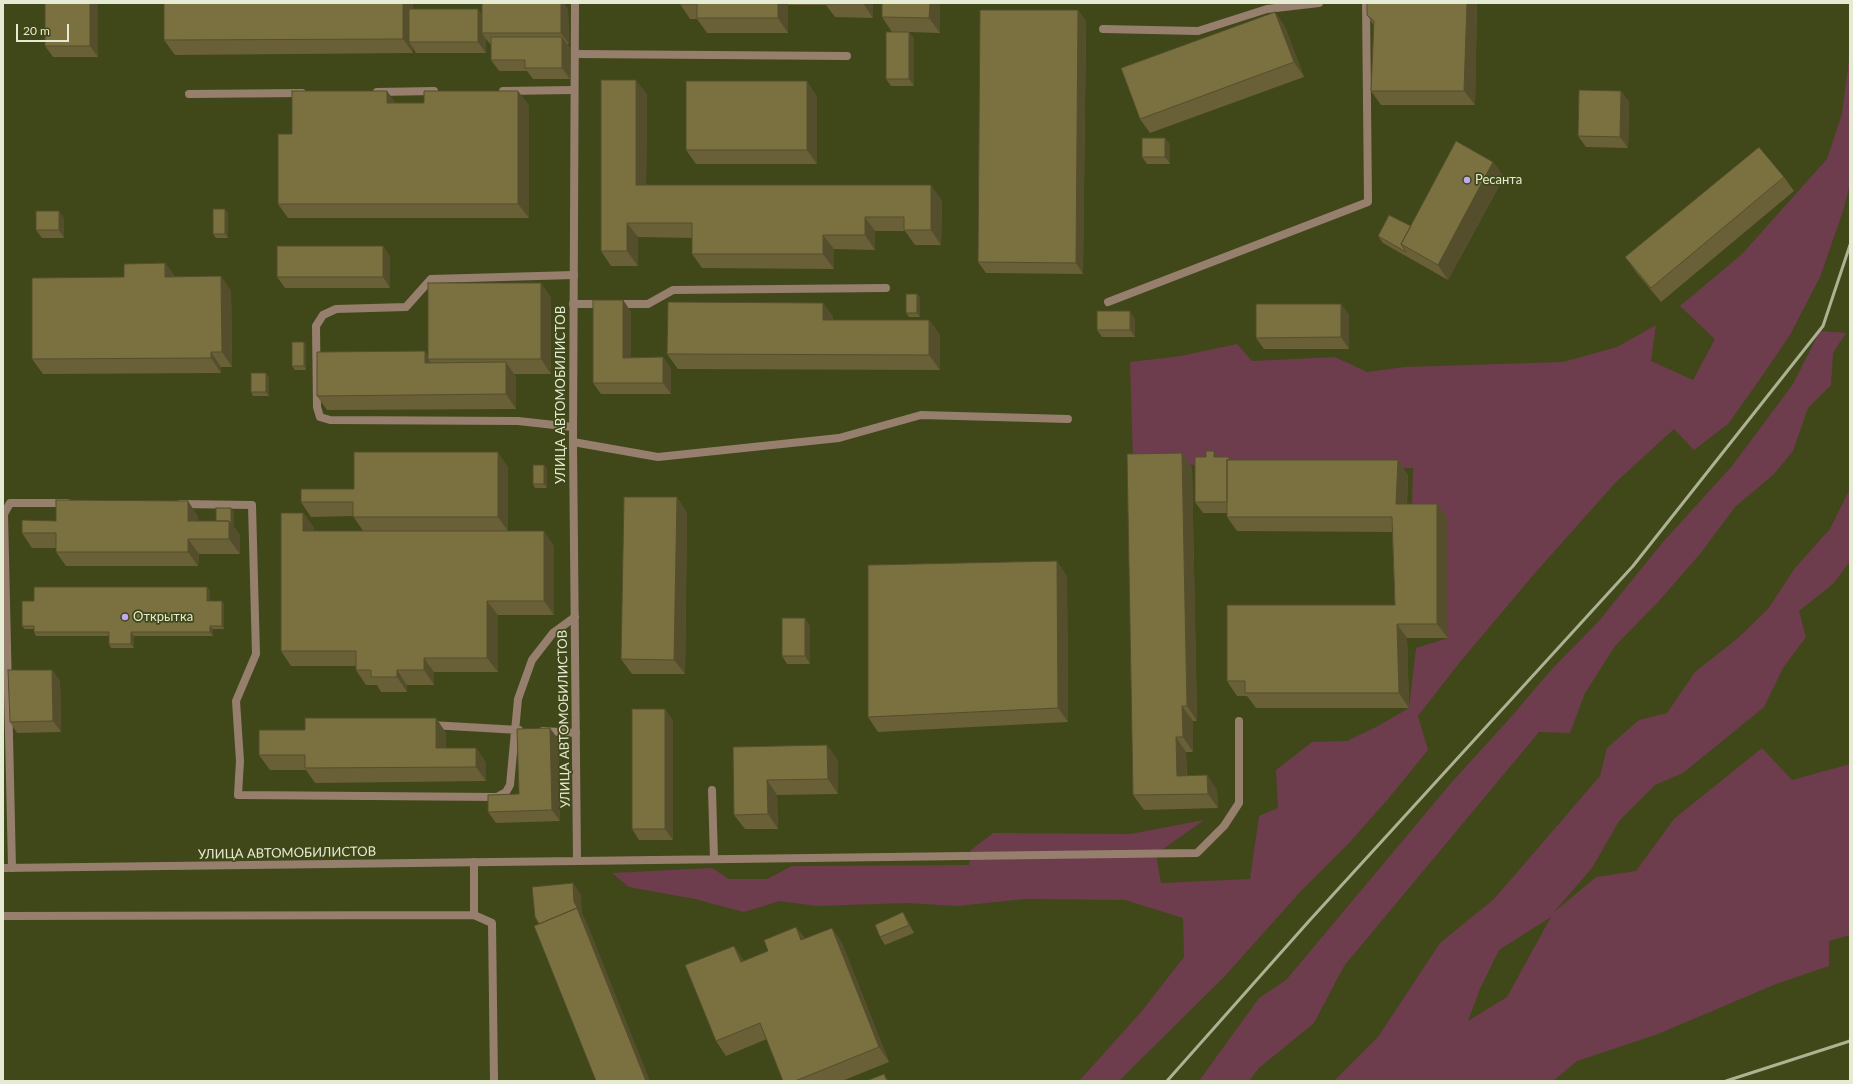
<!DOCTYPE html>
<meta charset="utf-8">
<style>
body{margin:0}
#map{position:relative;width:1853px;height:1084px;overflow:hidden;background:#404719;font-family:Lato,sans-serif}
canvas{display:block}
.frame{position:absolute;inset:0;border:4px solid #e5ebd2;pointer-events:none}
.scale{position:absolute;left:16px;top:24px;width:53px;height:18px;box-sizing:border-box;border:2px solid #e5ebd2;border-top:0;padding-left:5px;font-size:12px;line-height:14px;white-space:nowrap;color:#e5ebd2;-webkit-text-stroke:3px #404719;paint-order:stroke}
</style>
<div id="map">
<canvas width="1853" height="1084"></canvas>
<div class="frame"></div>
<div class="scale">20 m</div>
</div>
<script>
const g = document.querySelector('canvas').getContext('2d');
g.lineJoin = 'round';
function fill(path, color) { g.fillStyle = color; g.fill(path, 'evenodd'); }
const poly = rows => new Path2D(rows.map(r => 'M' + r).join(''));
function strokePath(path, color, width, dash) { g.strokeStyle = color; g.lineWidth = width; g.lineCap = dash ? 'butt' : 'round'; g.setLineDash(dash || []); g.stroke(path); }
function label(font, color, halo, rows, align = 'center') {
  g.font = font + ' Lato,sans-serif'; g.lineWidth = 3.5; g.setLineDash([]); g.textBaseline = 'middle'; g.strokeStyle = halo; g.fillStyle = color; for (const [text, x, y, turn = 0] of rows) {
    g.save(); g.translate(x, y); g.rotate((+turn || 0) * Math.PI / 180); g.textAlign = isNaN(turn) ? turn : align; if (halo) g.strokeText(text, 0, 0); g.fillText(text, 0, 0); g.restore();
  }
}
fill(poly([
 [1850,52,1850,184,1843,211,1820,277,1790,335,1760,379,1728,424,1694,450,1674,429,1616,482,1535,573,1460,662,1418,716,1428,750,1388,799,1349,843,1301,891,1224,977,1119,1081,1079,1081,1141,1012,1184,957,1183,918,1125,900,1025,899,958,906,907,903,817,906,780,901,744,912,695,899,629,887,612,873,712,868,729,879,767,879,792,866,969,865,971,850,993,833,1130,834,1204,820,1156,854,1161,883,1250,879,1259,816,1278,808,1276,770,1312,742,1347,741,1378,726,1409,708,1416,648,1448,638,1412,506,1413,468,1133,464,1130,362,1181,356,1237,344,1252,361,1335,357,1367,372,1404,367,1563,362,1617,347,1656,325,1651,361,1693,380,1715,339,1680,306,1742,254,1827,159,1842,114],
 [1820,331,1846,333,1833,353,1831,385,1808,408,1793,451,1774,474,1735,507,1700,554,1658,602,1615,646,1585,693,1570,733,1539,732,1344,966,1314,1023,1259,1068,1249,1081,1199,1081,1259,998,1286,980,1451,783,1511,717,1551,670,1598,622,1663,542,1732,466,1793,384],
 [1850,489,1850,561,1834,583,1799,611,1806,637,1783,668,1764,707,1683,773,1655,785,1619,821,1592,868,1553,913,1596,877,1636,871,1674,819,1762,748,1792,780,1850,764,1850,935,1829,941,1829,966,1776,984,1658,1034,1577,1061,1553,1081,1334,1081,1378,1037,1440,943,1494,899,1600,776,1607,748,1639,720,1667,713,1695,672,1738,638,1768,609,1795,568,1830,529],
 [1551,917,1507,997,1468,1021,1480,989,1499,950]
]), '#6d3d4e');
strokePath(poly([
 [1103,29,1198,31,1267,9,1319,3],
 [575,54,847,56],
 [503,91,574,90],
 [377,92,434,91],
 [189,94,302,93],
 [1108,302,1368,202,1366,3],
 [573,304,603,304],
 [616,304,648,304,673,290,886,288],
 [573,427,518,421,330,420,320,417,317,407,316,326,323,315,336,309,406,307,431,279,574,275],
 [573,442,658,457,839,438,921,415,1068,419],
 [180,504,252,505,256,654,236,701,240,761,238,795,497,797,506,792,510,785,518,699,532,660,553,633,575,617],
 [431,725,519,730],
 [543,731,576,733],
 [712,790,714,859],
 [577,861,1197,853,1224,826,1239,803,1239,721],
 [12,868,4,514,10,503,67,503],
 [474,915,474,862],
 [3,916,474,915,492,923,494,1081]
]), '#977f6d', 8);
strokePath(poly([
 [3,868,577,861,573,442,575,3]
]), '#977f6d', 8);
strokePath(poly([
 [1167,1081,1309,921,1633,566,1823,326,1850,245],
 [1726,1081,1850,1041]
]), '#acb292', 3);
fill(poly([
 [98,3,98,57,53,57,45,46],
 [413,3,413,9,482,14,568,9,569,44,567,44,570,48,570,79,533,79,527,71,499,71,491,60,491,44,490,44,486,39,486,53,416,53,413,48,413,53,175,55,164,40],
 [680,3,873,3,873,18,835,17,826,5,788,5,788,33,707,33,697,19,690,19,680,4],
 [940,3,940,33,909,32,914,39,914,86,891,86,886,79,892,32,882,17],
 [1477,3,1475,105,1381,105,1371,91,1374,26,1367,15],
 [1078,10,1086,22,1083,274,986,273,978,262],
 [1275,12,1285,27,1304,77,1150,133,1140,119],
 [387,91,395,103,529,105,529,218,288,218,278,204,292,134],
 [1621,91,1629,102,1628,148,1586,147,1578,136],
 [647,94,646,185,942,200,941,245,915,245,905,231,875,231,875,250,834,249,834,269,702,268,692,254,692,238,638,237,638,266,611,266,601,251],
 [817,96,817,164,696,164,686,150],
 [1165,138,1170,145,1170,164,1147,164,1142,157],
 [1493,162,1504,177,1448,280,1383,243,1378,236,1411,226],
 [1784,177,1794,191,1661,302,1636,272,1625,257],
 [228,213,228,238,216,238,213,234],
 [64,218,64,238,42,238,36,230],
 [383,246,390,257,390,288,285,288,277,277],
 [165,263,175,277,221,276,231,291,232,367,221,367,221,373,43,374,32,359,124,277],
 [541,283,551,298,551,374,514,374,516,377,516,409,327,410,317,396,425,351,428,356],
 [917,294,920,298,920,317,909,317,906,313],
 [623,300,631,312,631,358,663,357,671,369,671,394,601,394,593,383],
 [823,303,833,317,833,320,929,320,940,335,940,370,678,369,667,354],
 [1341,304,1349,315,1349,349,1264,349,1256,338],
 [1135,319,1135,337,1102,337,1097,330],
 [304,342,306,345,306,370,295,370,292,366],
 [269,377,269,396,253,396,251,392],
 [1182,453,1192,468,1197,721,1193,721,1193,752,1186,752,1187,775,1207,775,1217,790,1218,808,1144,810,1133,795],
 [1206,457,1218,457,1231,460,1408,475,1407,504,1437,504,1448,519,1448,638,1407,638,1409,708,1256,708,1247,696,1237,696,1227,681,1395,605,1392,532,1237,531,1227,517,1227,513,1203,513,1195,502],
 [544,465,547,469,547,488,535,488,533,484],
 [508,467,508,531,554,546,554,615,498,615,498,672,434,672,434,685,407,685,407,692,381,692,377,685,366,685,356,670,356,666,291,666,281,651,303,513,314,528,314,531,363,531,353,516,311,517,301,502,354,489],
 [234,512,234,527,240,535,240,554,199,554,198,566,66,566,56,552,56,548,32,548,22,533,56,521,198,516,198,521,216,521],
 [687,512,685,674,632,674,621,659],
 [1067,576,1068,722,878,732,868,717],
 [207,587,210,591,210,601,222,601,224,605,224,629,213,629,213,636,134,636,134,648,111,648,109,644,109,636,36,636,34,632,34,629,25,629,22,626,34,601],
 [810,626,810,664,787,664,782,656],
 [52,670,60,681,61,732,17,733,10,722],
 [436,718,446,733,446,748,476,748,486,763,486,781,315,783,306,770,270,770,259,755,305,730],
 [673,720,673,840,639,840,632,829],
 [558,739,560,821,496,823,488,812,519,794],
 [733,747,838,760,838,794,777,795,778,829,745,829,734,815],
 [908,920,914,933,885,945,880,937],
 [796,927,805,939,832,928,842,943,889,1062,842,1081,783,1081,767,1039,726,1056,716,1041,734,946,744,961,768,951]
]), '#696037');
fill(poly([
 [90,3,98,3,98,57,90,46],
 [403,3,413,3,413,42,409,42,413,48,413,53,403,39],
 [561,3,564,3,568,9,569,44,561,33],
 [778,3,787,3,788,5,788,33,778,18],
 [863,3,873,3,873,18],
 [930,3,940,3,940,33,929,18],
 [1467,3,1477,3,1475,105,1464,91],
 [478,9,486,20,482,33,486,39,486,53,478,42],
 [1078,10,1086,22,1083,274,1076,263],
 [1275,12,1285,27,1304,77,1294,62],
 [909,32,914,39,914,86,909,79],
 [562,37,570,48,570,79,562,68],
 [636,80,647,94,646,199,636,185],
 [807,81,817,96,817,164,807,150],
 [387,91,397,105,387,103],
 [518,91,529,105,529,218,518,204],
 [1621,91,1629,102,1628,148,1620,137],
 [1165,138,1170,145,1170,164,1165,157],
 [1493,162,1504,177,1448,280,1438,265],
 [931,185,942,200,941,245,931,230],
 [225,209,228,213,228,238,225,234],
 [59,211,64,218,64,238,59,230],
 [865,217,875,231,875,250,865,235],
 [627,223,638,237,638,266,627,251],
 [823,235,834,249,834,269,823,254],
 [383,246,390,257,390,288,383,277],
 [165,263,175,278,165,277],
 [221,276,231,291,232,367,222,352],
 [541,283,551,298,551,374,541,359],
 [917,294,920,298,920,317,917,313],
 [623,300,631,312,631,369,623,358],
 [823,303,833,317,833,335,823,320],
 [1341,304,1349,315,1349,349,1341,337],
 [1130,311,1135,319,1135,337,1130,330],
 [929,320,940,335,940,370,929,355],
 [304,342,306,345,306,370,304,366],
 [425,351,430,359,428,359,435,369,425,363],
 [211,352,221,367,221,373,211,358],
 [663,357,671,369,671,394,663,383],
 [506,362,516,377,516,409,506,394],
 [266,373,269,377,269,396,266,392],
 [1214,451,1222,463,1214,457],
 [498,452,508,467,508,531,498,517],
 [1182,453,1192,468,1197,721,1187,706],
 [1398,460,1408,475,1406,519,1396,504],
 [544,465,547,469,547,488,544,484],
 [677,497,687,512,685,674,674,660],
 [188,501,198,516,198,535,188,521],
 [1437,504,1448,519,1448,638,1437,624],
 [231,508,234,512,234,527,240,535,240,554,229,539,229,521],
 [303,513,314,528,314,546,303,531],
 [544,531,554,546,554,615,544,601],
 [188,539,199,554,198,566,188,552],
 [1057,561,1067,576,1068,722,1058,708],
 [207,587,210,591,210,605,207,601],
 [222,601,224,605,224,629,222,626],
 [487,601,498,615,498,672,487,658],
 [805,618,810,626,810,664,805,656],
 [1397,624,1407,638,1409,708,1399,693],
 [210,626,213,629,213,636,210,632],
 [131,632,134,636,134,648,131,644],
 [424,658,434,672,434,685,424,670],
 [52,670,60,681,61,732,53,721],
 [397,670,407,685,407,692,397,677],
 [1182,706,1193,721,1193,752,1183,737],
 [665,709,673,720,673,840,665,829],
 [436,718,446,733,446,763,436,748],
 [550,728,558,739,560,821,552,810],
 [1176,737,1186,752,1187,790,1177,776],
 [827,745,838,760,838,794,828,779],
 [476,748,486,763,486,781,476,767],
 [1207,775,1217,790,1218,808,1208,794],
 [767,780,777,795,778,829,768,814],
 [573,883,581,894,582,913,587,923,650,1081,646,1081,574,902],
 [903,912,908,920,914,933,909,925],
 [796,927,806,942,801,940],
 [832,928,842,943,889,1062,879,1047],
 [734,946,744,961,741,962],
 [884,1074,889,1081,887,1081]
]), '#554e2d');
const building = poly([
 [45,3,90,3,90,46,45,46,45,3],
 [164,3,403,3,403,39,164,40,164,3],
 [482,3,561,3,561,33,482,33,482,3],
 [680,3,778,3,778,18,697,18,697,4,680,4,680,3],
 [882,3,930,3,929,18,882,17,882,3],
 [1367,3,1467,3,1464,91,1371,91,1374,21,1367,15,1367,3],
 [409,9,478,9,478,42,409,42,409,9],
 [980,10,1078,10,1076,263,978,262,980,10],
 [1275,12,1294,62,1140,119,1121,68,1275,12],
 [886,32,909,32,909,79,886,79,886,32],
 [491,37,562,37,562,68,525,68,525,60,491,60,491,37],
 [601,80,636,80,636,185,931,185,931,230,904,230,904,217,865,217,865,235,823,235,823,254,692,254,692,223,627,223,627,251,601,251,601,80],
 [686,81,807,81,807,150,686,150,686,81],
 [1579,90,1621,91,1620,137,1578,136,1579,90],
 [292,91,387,91,387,103,424,103,424,91,518,91,518,204,278,204,278,134,292,134,292,91],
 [1142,138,1165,138,1165,157,1142,157,1142,138],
 [1456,141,1493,162,1438,265,1401,244,1456,141],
 [1759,147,1784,177,1651,288,1625,257,1759,147],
 [213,209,225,209,225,234,213,234,213,209],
 [36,211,59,211,59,230,36,230,36,211],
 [1389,215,1411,226,1401,244,1406,252,1378,236,1389,215],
 [277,246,383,246,383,277,277,277,277,246],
 [165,263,165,277,221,276,222,352,211,352,211,358,32,359,32,278,124,277,124,264,165,263],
 [428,283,541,283,541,359,428,359,428,283],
 [906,294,917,294,917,313,906,313,906,294],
 [593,300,623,300,623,358,663,357,663,383,593,383,593,300],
 [668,302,823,303,823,320,929,320,929,355,667,354,668,302],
 [1256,304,1341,304,1341,337,1256,338,1256,304],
 [1097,311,1130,311,1130,330,1097,330,1097,311],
 [292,342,304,342,304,366,292,366,292,342],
 [425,351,425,363,506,362,506,394,317,396,317,352,425,351],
 [251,373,266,373,266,392,251,392,251,373],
 [1206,451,1214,451,1214,457,1229,457,1229,460,1227,460,1227,502,1195,502,1195,457,1206,457,1206,451],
 [354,452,498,452,498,517,353,517,353,502,301,502,301,489,354,489,354,452],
 [1182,453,1187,706,1182,706,1183,737,1176,737,1177,776,1207,775,1208,794,1133,795,1127,454,1182,453],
 [1227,460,1398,460,1396,504,1437,504,1437,624,1397,624,1399,693,1245,693,1245,681,1227,681,1227,605,1395,605,1392,517,1227,517,1227,460],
 [533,465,544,465,544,484,533,484,533,465],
 [624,497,677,497,674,660,621,659,624,497],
 [56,500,188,501,188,521,229,521,229,539,188,539,188,552,56,552,56,533,22,533,22,520,56,521,56,500],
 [216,508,231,508,231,523,229,521,216,521,216,508],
 [281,513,303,513,303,531,544,531,544,601,487,601,487,658,424,658,424,670,397,670,397,677,371,677,371,670,356,670,356,651,281,651,281,513],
 [1057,561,1058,708,868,717,868,565,1057,561],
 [34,587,207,587,207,601,222,601,222,626,210,626,210,632,131,632,131,644,109,644,109,632,34,632,34,626,22,626,22,601,34,601,34,587],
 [782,618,805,618,805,656,782,656,782,618],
 [8,670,52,670,53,721,10,722,8,670],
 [632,709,665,709,665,829,632,829,632,709],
 [305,718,436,718,436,748,476,748,476,767,305,768,305,755,259,755,259,730,305,730,305,718],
 [550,728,552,810,488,812,488,795,519,794,517,729,550,728],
 [827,745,828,779,767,780,768,814,734,815,733,747,827,745],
 [573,883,574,902,580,912,577,908,539,924,535,917,532,887,573,883],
 [577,908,646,1081,596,1081,534,926,577,908],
 [903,912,909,925,880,937,875,925,903,912],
 [796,927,801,940,832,928,879,1047,795,1081,783,1081,760,1023,716,1041,685,965,734,946,741,962,768,951,764,940,796,927],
 [884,1074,887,1081,866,1081,884,1074]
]);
fill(building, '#7a7040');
strokePath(building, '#554e2d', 1);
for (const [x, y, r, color] of [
 [1467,180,4,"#bfa9f4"],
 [125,617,4,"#bfa9f4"]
]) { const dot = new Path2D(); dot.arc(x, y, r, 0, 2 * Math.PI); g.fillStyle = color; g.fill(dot); strokePath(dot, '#404719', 1.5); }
label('13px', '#e5ebd2', '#404719', [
 ["Ресанта",1475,180],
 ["Открытка",133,617]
], 'left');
label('13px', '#e5ebd2', '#404719', [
 ["УЛИЦА АВТОМОБИЛИСТОВ",561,395,-90],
 ["УЛИЦА АВТОМОБИЛИСТОВ",564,719,-91],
 ["УЛИЦА АВТОМОБИЛИСТОВ",287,853,-1]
]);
</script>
